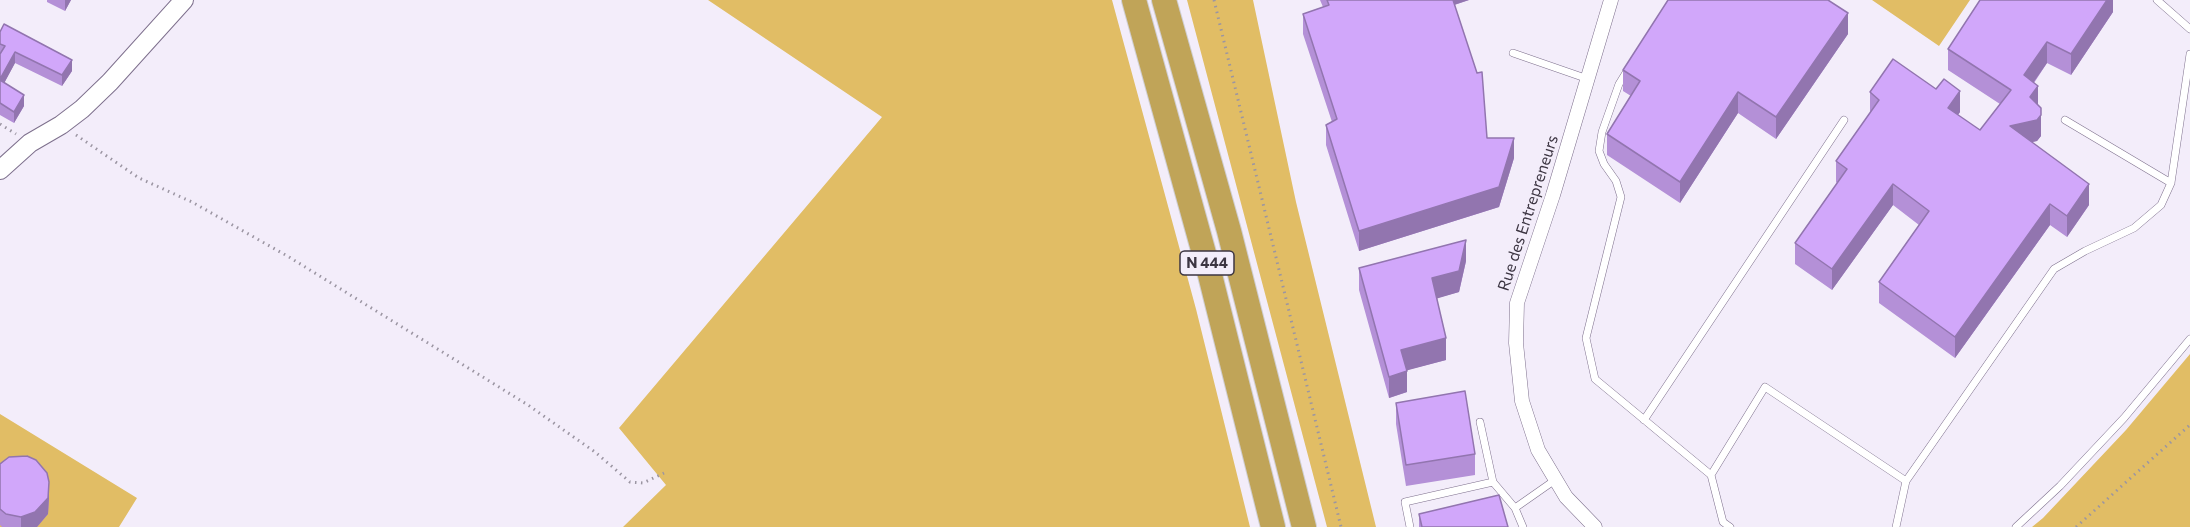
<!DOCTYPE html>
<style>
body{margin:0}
canvas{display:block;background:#f3edfa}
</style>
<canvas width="2190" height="527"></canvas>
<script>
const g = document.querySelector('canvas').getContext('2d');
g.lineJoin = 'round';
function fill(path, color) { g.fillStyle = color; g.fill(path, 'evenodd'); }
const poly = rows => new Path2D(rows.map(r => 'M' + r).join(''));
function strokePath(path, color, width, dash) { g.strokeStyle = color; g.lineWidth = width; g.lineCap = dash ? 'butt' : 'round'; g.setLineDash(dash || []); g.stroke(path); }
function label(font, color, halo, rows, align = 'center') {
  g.font = font + ' Commissioner,sans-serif'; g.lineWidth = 4.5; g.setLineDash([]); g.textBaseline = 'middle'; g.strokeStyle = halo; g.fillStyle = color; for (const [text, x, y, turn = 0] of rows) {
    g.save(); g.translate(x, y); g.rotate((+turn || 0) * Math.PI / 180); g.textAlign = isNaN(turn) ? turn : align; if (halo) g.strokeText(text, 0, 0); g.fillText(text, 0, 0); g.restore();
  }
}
fill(poly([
 [708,0,1112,0,1196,309,1250,527,623,527,666,485,619,428,882,117],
 [1187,0,1253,0,1296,202,1376,527,1327,527],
 [1872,0,1970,0,1939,46],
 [2190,354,2190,527,2032,527,2043,518,2126,430],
 [0,414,137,498,119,527,0,527]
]), '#e1bd65');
const service = poly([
 [2157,0,2190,29],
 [1513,53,1588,79],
 [1627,71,1619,84,1602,132,1599,151,1604,164,1616,181,1621,197,1586,338,1595,379,1711,475,1723,522,1730,527],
 [2065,120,2171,183],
 [1644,420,1844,120],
 [1480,422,1493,482],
 [1711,475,1765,387,1906,481,1896,527],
 [1906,481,2054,269,2085,251,2134,228,2161,205,2171,183,2190,54],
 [1515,508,1555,480],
 [1410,527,1405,502,1493,482,1515,508,1523,527],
 [2016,527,2060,486,2124,418,2190,339]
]);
const minor = poly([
 [1595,527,1566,497,1538,450,1522,401,1516,343,1517,303,1553,195,1611,0]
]);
const tertiary = poly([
 [0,170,30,143,61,125,82,109,110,82,184,0]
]);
const trunk = poly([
 [1134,0,1210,275,1273,527],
 [1164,0,1229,231,1304,527]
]);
strokePath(service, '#7e708d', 8);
strokePath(minor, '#7e708d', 15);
strokePath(tertiary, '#7e708d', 20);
strokePath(trunk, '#d0cfd2', 26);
strokePath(poly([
 [1214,0,1341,527],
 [0,124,16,134],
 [76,135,139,178,192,202,289,257,528,405,595,452,630,482,643,483,664,473],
 [2076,527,2190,425]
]), '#9b95a2', 3, [1.5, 4.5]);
strokePath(service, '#fff', 7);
strokePath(minor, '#fff', 14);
strokePath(tertiary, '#fff', 18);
strokePath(trunk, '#c0a458', 24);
fill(poly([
 [47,0,71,0,65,11,47,2],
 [1320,0,1469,0,1454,5,1487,138,1514,158,1499,207,1359,251,1326,145,1326,125,1332,122,1303,34,1303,14,1323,7],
 [2113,0,2113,12,2071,75,2047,63,2034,83,2038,105,2041,136,2037,141,2032,142,2089,205,2067,237,2050,225,1955,358,1879,303,1879,282,1919,225,1893,205,1832,290,1795,264,1795,243,1837,183,1836,182,1836,161,1870,113,1870,92,1960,112,1958,115,1980,130,2000,104,1948,70,1948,49],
 [0,32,72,71,62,86,15,63,4,83,24,106,14,123,0,115],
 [1848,34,1776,139,1738,113,1680,203,1607,155,1607,134,1631,96,1623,91,1623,70],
 [1466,261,1459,292,1437,298,1446,360,1407,370,1407,392,1389,398,1359,290,1359,268],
 [1396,403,1475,454,1475,475,1406,486,1396,424],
 [0,464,49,498,48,514,37,527,2,527,0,525],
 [1419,514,1508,527,1419,527]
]), '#b490d7');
fill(poly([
 [65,0,71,0,65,11],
 [1448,0,1469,0,1448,7],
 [2107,0,2113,0,2113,12,2071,75,2071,54],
 [1848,13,1848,34,1776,139,1776,117],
 [2047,42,2047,63,2024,96,2024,75],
 [15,52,15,63,0,91,0,79],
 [72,60,72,71,62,86,62,75],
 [2038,86,2038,107,2030,97],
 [1960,91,1960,112,1948,129,1948,108],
 [1738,92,1738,113,1680,203,1680,182],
 [24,95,24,106,14,123,14,112],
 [2041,115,2041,136,2037,141,2010,147,2010,126],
 [1514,138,1514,158,1499,207,1359,251,1359,231],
 [1893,184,1893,205,1832,290,1832,269],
 [2089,184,2089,205,2067,237,2067,216],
 [2050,204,2050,225,1955,358,1955,337],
 [1466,240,1466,261,1459,292,1432,300,1432,278],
 [1446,338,1446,360,1401,372,1401,350],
 [1407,371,1407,392,1389,398,1389,377],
 [49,482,49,498,48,514,37,527,21,527,21,517]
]), '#9275af');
const building = poly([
 [1327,0,1453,0,1477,73,1482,72,1487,138,1514,138,1499,187,1359,231,1326,125,1337,119,1303,14,1329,5,1327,0],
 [1668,0,1828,0,1848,13,1776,117,1738,92,1680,182,1607,134,1640,81,1623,70,1668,0],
 [1980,0,2107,0,2071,54,2047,42,2024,75,2038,86,2030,97,2041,108,2041,115,2037,120,2010,126,2089,184,2067,216,2050,204,1955,337,1879,282,1929,211,1893,184,1832,269,1795,243,1847,169,1836,161,1879,100,1870,92,1893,59,1936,89,1944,79,1960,91,1948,108,1980,130,2011,90,1948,49,1980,0],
 [4,24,72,60,62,75,15,52,0,79,0,54,5,46,0,44,0,32,4,24],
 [0,80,24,95,14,112,0,103,0,80],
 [1466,240,1459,271,1432,278,1446,338,1401,350,1407,371,1389,377,1359,268,1466,240],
 [1465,391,1475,454,1406,465,1396,403,1465,391],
 [27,456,36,460,47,473,49,482,48,498,35,512,21,517,6,514,0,509,0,464,9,457,27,456],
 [1499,495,1508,527,1422,527,1419,514,1499,495]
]);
fill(building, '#d1a7fa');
strokePath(building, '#9275af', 1.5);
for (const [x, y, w] of [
 [1207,263,54]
]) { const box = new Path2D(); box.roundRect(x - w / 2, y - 12, w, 24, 4.5); g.fillStyle = '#f3edfa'; g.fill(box); strokePath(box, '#3c3542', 1.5); }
label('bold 15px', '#3c3542', null, [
 ["N 444",1207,263]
]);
label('16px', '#3c3542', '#f3edfa', [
 ["Rue des Entrepreneurs",1528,213,-72]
]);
</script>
